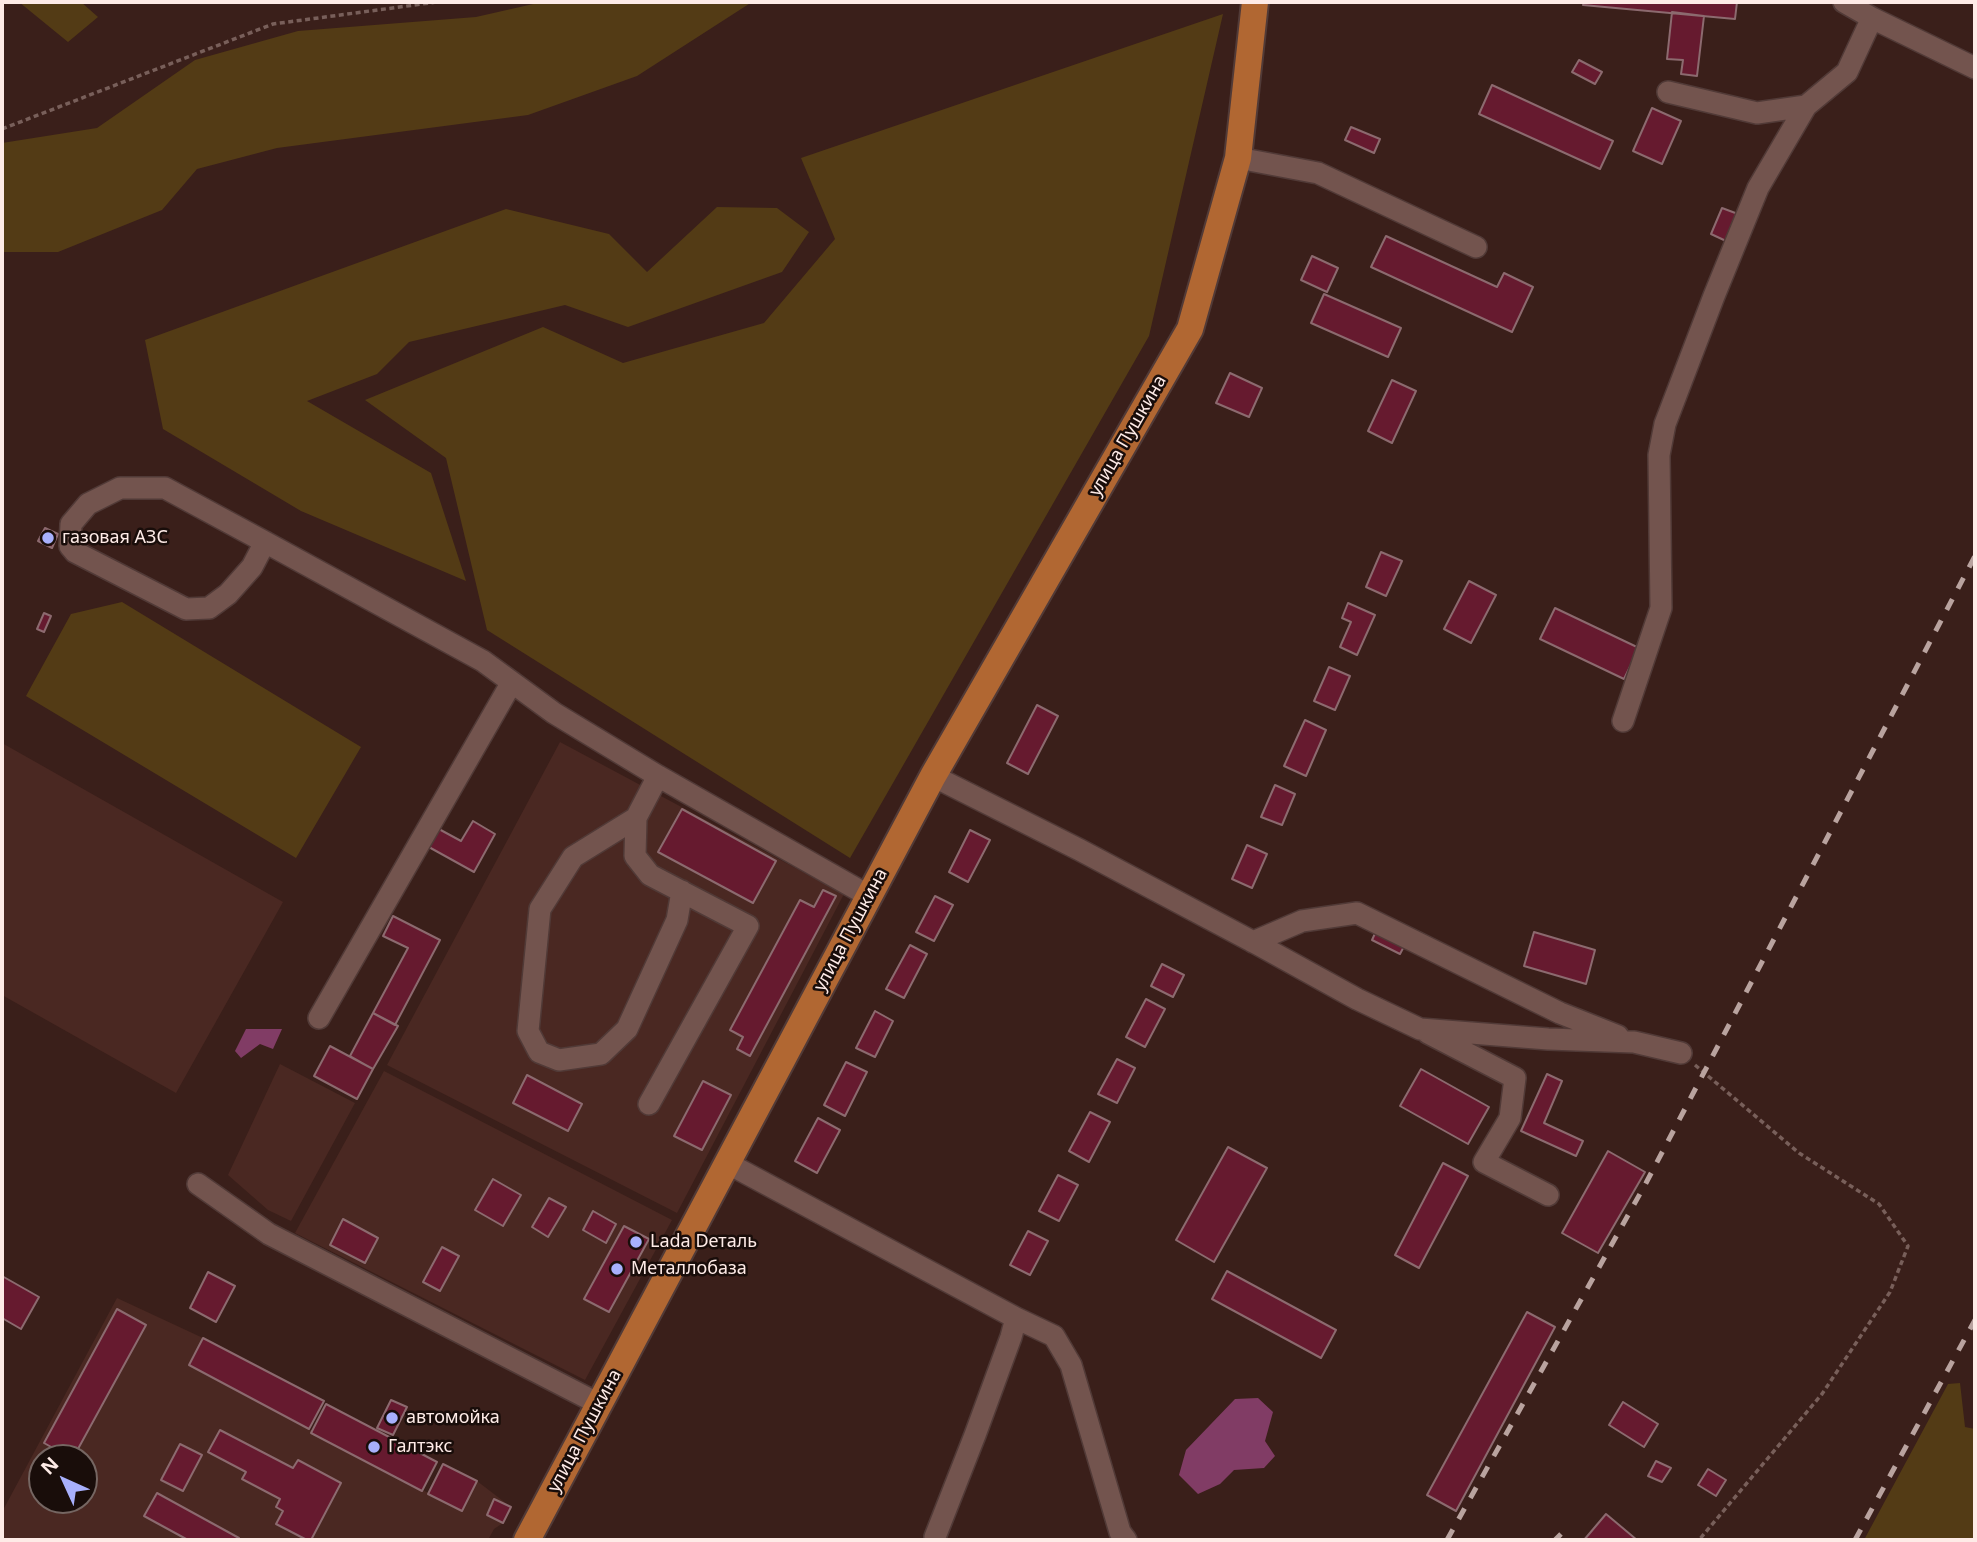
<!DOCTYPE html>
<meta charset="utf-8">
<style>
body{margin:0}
#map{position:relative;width:1977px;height:1542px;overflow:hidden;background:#3a1f1a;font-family:"Noto Sans",sans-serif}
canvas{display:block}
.frame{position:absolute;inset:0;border:4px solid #feebe7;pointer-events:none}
.north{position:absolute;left:28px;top:1444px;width:70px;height:70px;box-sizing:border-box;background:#190d0a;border:2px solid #756662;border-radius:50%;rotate:315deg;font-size:19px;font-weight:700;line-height:28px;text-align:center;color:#feebe7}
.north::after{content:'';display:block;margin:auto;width:24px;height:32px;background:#a8b0fc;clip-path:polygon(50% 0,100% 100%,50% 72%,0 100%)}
</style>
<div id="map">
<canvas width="1977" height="1542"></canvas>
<div class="frame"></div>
<div class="north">N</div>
</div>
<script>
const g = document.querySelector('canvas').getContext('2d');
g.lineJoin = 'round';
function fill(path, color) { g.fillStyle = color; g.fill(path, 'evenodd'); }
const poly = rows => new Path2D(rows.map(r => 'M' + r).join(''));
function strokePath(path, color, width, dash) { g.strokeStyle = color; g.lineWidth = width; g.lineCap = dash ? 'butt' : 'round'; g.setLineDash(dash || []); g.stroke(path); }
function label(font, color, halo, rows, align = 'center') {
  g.font = font + ' "Noto Sans",sans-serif'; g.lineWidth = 5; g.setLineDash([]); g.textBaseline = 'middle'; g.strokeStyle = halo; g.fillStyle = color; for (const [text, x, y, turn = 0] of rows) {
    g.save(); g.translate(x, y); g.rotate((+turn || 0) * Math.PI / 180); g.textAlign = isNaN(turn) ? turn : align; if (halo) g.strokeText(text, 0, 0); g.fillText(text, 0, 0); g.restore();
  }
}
fill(poly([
 [560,742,844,894,677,1213,387,1065],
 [2,743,283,902,176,1093,2,995],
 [280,1064,355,1103,291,1221,268,1210,228,1175],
 [384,1071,672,1220,585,1380,295,1233],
 [117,1298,203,1338,189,1365,462,1511,477,1481,511,1507,503,1523,494,1529,488,1540,2,1540,2,1512],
 [42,1458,84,1458,84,1500,42,1500]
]), '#4a2822');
fill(poly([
 [19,2,81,2,98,17,68,42],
 [542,2,752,2,637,76,528,115,277,148,197,169,162,210,58,252,2,252,2,143,97,128,195,60,298,31,476,17],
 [1223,14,1149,336,850,858,487,630,446,458,365,400,543,327,623,363,764,323,835,239,801,158],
 [717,207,777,208,809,232,782,272,628,327,565,305,409,342,377,374,307,401,431,473,466,581,301,511,163,429,145,340,506,209,609,234,647,272],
 [122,602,361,747,296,858,26,696,71,614],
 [1960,1383,1965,1427,1975,1429,1975,1540,1864,1540,1948,1384]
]), '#533b15');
fill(poly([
 [246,1029,282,1029,273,1049,260,1044,241,1058,235,1051],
 [1258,1398,1273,1412,1265,1441,1275,1456,1264,1468,1234,1470,1220,1484,1198,1494,1179,1475,1186,1450,1235,1399]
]), '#813c65');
const building = poly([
 [1584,2,1737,2,1735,19,1583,5,1584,2],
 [1672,12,1704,16,1697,76,1681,74,1683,60,1667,59,1672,12],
 [1579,60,1602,72,1595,84,1572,72,1579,60],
 [1492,85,1613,141,1600,169,1479,114,1492,85],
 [1652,108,1681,121,1662,164,1633,151,1652,108],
 [1351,127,1380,139,1374,153,1345,140,1351,127],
 [1722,208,1738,214,1726,241,1711,234,1722,208],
 [1386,236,1497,287,1504,273,1533,287,1512,332,1371,267,1386,236],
 [1312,256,1338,268,1327,292,1301,280,1312,256],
 [1324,294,1401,328,1388,357,1311,323,1324,294],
 [1230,373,1262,388,1249,417,1216,403,1230,373],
 [1392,380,1416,391,1392,443,1368,431,1392,380],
 [45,528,58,534,52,548,38,541,45,528],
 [1381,552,1402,561,1386,596,1366,587,1381,552],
 [1469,581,1496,595,1471,643,1444,629,1469,581],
 [1348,603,1375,615,1357,655,1340,647,1351,622,1342,618,1348,603],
 [1555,608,1639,648,1624,679,1540,639,1555,608],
 [44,613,51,616,44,632,37,629,44,613],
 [1329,667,1350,676,1335,710,1314,701,1329,667],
 [1037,705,1058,716,1028,774,1007,763,1037,705],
 [1305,720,1326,730,1306,776,1284,766,1305,720],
 [1275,785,1295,794,1282,825,1261,817,1275,785],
 [682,809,776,861,753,903,658,852,682,809],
 [473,821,495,834,474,872,427,846,437,828,461,841,473,821],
 [970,830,990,840,968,882,949,872,970,830],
 [1247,845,1267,854,1252,888,1232,879,1247,845],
 [823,890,836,896,750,1056,737,1049,743,1037,730,1030,800,900,814,907,823,890],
 [935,896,953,905,934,941,916,932,935,896],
 [393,916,440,940,395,1025,373,1013,408,948,383,936,393,916],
 [1383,916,1412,931,1400,954,1372,940,1383,916],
 [1534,932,1595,950,1586,984,1524,966,1534,932],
 [910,945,927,954,904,998,886,989,910,945],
 [1162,964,1184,975,1173,997,1151,986,1162,964],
 [1146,999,1165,1009,1145,1047,1126,1037,1146,999],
 [875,1011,893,1021,875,1057,856,1048,875,1011],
 [373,1013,398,1026,373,1069,350,1056,373,1013],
 [330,1046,373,1069,357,1099,314,1076,330,1046],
 [1117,1059,1135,1068,1117,1103,1098,1094,1117,1059],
 [846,1062,867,1072,845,1116,824,1105,846,1062],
 [1421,1069,1489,1107,1468,1144,1400,1106,1421,1069],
 [1547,1074,1562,1081,1544,1123,1583,1141,1576,1156,1521,1131,1547,1074],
 [527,1075,582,1104,568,1131,513,1103,527,1075],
 [703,1081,731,1095,702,1150,674,1136,703,1081],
 [1090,1112,1110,1122,1089,1162,1069,1151,1090,1112],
 [818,1118,840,1130,817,1173,795,1161,818,1118],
 [1228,1147,1267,1168,1214,1262,1176,1240,1228,1147],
 [1608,1151,1645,1172,1598,1253,1562,1233,1608,1151],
 [1443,1163,1468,1176,1419,1268,1395,1255,1443,1163],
 [1058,1175,1078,1185,1059,1221,1039,1211,1058,1175],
 [493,1179,521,1195,503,1226,475,1210,493,1179],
 [549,1198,566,1207,548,1237,532,1227,549,1198],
 [593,1211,616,1224,606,1243,583,1230,593,1211],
 [343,1219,378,1238,365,1263,330,1245,343,1219],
 [624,1226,649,1239,609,1312,584,1299,624,1226],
 [1028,1231,1048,1241,1030,1275,1010,1265,1028,1231],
 [442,1247,459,1256,440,1291,423,1282,442,1247],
 [1227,1271,1336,1330,1321,1358,1212,1299,1227,1271],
 [208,1272,235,1286,216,1322,190,1308,208,1272],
 [2,1276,39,1297,21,1329,2,1318,2,1276],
 [117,1309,146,1325,73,1458,71,1458,44,1443,117,1309],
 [1527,1312,1555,1327,1456,1511,1427,1495,1527,1312],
 [203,1338,324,1401,309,1429,189,1365,203,1338],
 [391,1400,407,1407,393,1435,377,1428,391,1400],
 [1623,1402,1658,1424,1644,1447,1609,1425,1623,1402],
 [326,1404,437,1462,422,1491,311,1433,326,1404],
 [220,1430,293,1468,298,1460,341,1483,311,1540,307,1540,276,1524,283,1511,276,1507,280,1499,242,1479,246,1472,208,1452,220,1430],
 [180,1444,202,1455,183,1491,161,1480,180,1444],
 [1656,1461,1671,1468,1662,1482,1648,1476,1656,1461],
 [443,1464,477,1481,462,1511,428,1494,443,1464],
 [1708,1469,1726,1480,1716,1496,1698,1485,1708,1469],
 [157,1493,239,1538,238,1540,188,1540,144,1516,157,1493],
 [494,1499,511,1507,503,1523,487,1515,494,1499],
 [1606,1514,1637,1540,1584,1540,1606,1514]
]);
fill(building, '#661a2f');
strokePath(building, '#8c6a6f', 2);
const minor = poly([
 [1872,18,1975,68],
 [1668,92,1757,113,1806,106,1847,72,1872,18,1844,2],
 [1238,158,1318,173,1476,247],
 [265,542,252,567,228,594,209,608,186,609,75,552,70,546,71,524,88,504,120,488,165,488,265,542,483,661,554,713,658,776,869,896],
 [1623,721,1661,608,1659,455,1665,424,1714,296,1758,188,1806,106],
 [933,776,1080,850,1259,945,1357,999,1420,1029,1548,1039,1634,1042,1681,1053],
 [636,818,573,857,540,909,528,1031,539,1052,559,1060,601,1054,627,1029,677,920,682,891],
 [1253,942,1302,921,1357,913,1560,1013,1618,1036],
 [319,1018,512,682],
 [1428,1033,1515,1078,1510,1118,1484,1162,1548,1195],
 [649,1104,748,926,650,875,635,856,636,818,658,776],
 [727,1163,1016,1318,1011,1337,975,1435,935,1537],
 [198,1184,269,1234,599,1404],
 [1016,1318,1054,1336,1071,1365,1120,1532,1126,1540]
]);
const major = poly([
 [527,1540,933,776,1190,329,1238,158,1255,2]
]);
strokePath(minor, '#513a37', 24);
strokePath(major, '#513a37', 30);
strokePath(poly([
 [2,129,273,24,437,2],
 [1695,1065,1799,1153,1879,1204,1908,1246,1890,1292,1822,1394,1699,1540]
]), '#785f5a', 3.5, [5, 3.5]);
strokePath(minor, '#73544e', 21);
strokePath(major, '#b16732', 26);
strokePath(poly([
 [1447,1540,1646,1183,1975,556],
 [1555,1540,1561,1534],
 [1855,1540,1975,1320]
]), '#b9a39f', 5, [12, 12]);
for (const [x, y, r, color] of [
 [48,538,7,"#a8b0fc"],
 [636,1242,7,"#a8b0fc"],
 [617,1269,7,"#a8b0fc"],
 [392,1418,7,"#a8b0fc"],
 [374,1447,7,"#a8b0fc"]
]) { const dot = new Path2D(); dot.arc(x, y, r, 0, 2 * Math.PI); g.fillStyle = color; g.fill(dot); strokePath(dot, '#190d0a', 2.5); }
label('18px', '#feebe7', '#190d0a', [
 ["улица Пушкина",1128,436,-60],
 ["улица Пушкина",851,930,-62],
 ["улица Пушкина",585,1431,-62]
]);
label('18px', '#feebe7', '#190d0a', [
 ["газовая АЗС",62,538],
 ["Lada Dеталь",650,1242],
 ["Металлобаза",631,1269],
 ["автомойка",406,1418],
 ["Галтэкс",388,1447]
], 'left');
</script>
